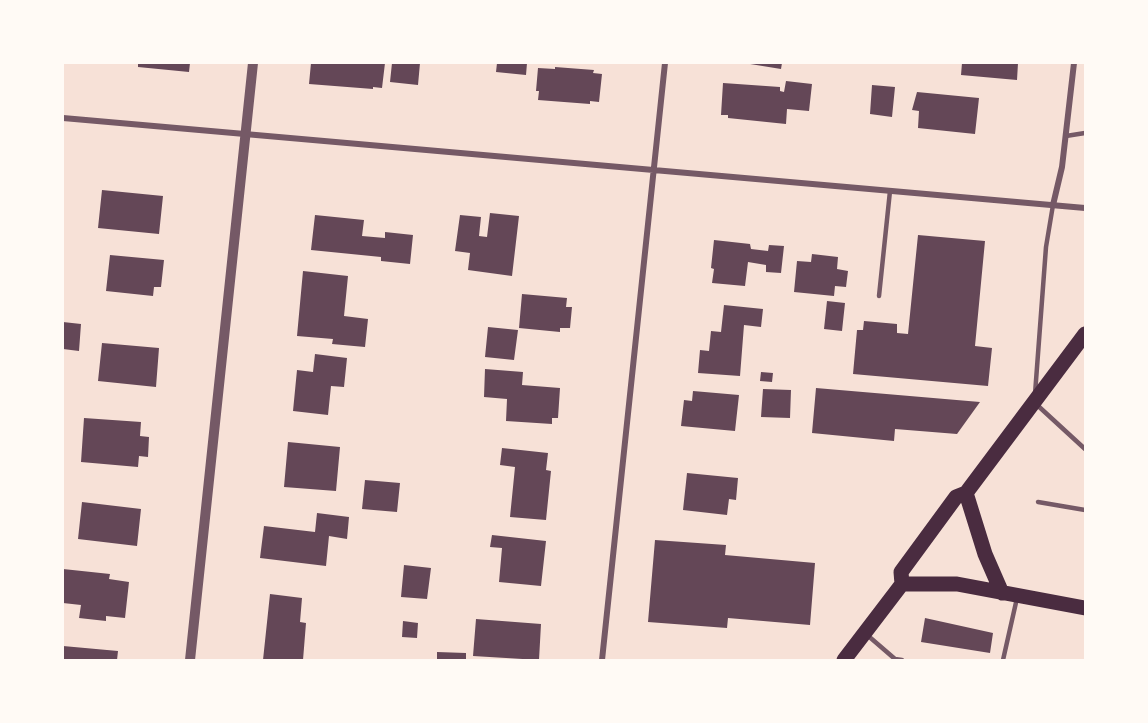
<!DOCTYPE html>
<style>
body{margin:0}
#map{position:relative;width:1148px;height:723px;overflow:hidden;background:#f7e1d7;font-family:Inter,sans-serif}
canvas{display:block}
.frame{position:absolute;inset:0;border:64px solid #fffaf5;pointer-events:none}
</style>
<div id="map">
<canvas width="1148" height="723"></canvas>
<div class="frame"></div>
</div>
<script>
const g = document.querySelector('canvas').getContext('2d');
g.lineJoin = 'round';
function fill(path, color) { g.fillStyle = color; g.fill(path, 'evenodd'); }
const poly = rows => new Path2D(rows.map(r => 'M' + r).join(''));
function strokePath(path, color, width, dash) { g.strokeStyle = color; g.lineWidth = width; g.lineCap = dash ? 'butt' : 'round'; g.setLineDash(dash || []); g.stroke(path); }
fill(poly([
 [138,63,190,63,189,72,138,67],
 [311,63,385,63,382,88,373,87,373,89,309,84],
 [392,63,420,63,418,85,390,82],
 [497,63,527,63,526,75,496,72],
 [744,63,782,63,781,69],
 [962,63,1018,63,1017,80,961,75],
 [555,67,594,70,593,73,602,74,599,102,590,101,590,104,538,100,539,91,536,91,538,68,555,69],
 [786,81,812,84,809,111,787,109,786,124,728,118,728,115,721,115,723,83,780,87,780,91,784,92],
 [872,85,895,87,892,117,870,114],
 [917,92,979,98,975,134,918,128,919,111,912,110],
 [102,190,163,196,159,234,98,228],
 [490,213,519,216,512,276,468,270,470,253,455,251,460,215,481,217,479,236,487,237],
 [315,215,364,220,362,236,385,238,385,232,413,235,410,264,381,261,381,257,311,250],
 [918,235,985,241,975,346,992,348,988,386,853,374,857,330,863,330,864,321,897,324,897,333,908,334],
 [714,240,750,244,751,249,768,251,769,245,784,246,781,273,766,272,766,265,748,262,745,286,712,283,714,269,711,268],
 [812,254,838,257,837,269,848,271,846,287,835,286,834,296,794,292,797,261,811,262],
 [110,255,164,260,161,287,154,287,153,296,106,291],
 [303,271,348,276,344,316,368,319,365,347,332,344,333,339,297,336],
 [522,294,567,298,566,307,572,307,570,328,560,328,560,332,519,328],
 [827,301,845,303,842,331,824,329],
 [724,305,763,309,761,327,744,325,740,376,698,373,700,350,709,351,711,331,721,332],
 [63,322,81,324,79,351,63,349],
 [488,327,518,330,514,360,485,357],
 [102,343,159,348,156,387,98,381],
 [315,354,347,358,344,387,331,386,328,415,293,411,297,370,313,372],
 [485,369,523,372,522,385,560,388,558,418,552,418,552,424,506,421,507,399,484,397],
 [761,372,773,373,772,382,760,381],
 [816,388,980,402,957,434,895,429,894,441,812,433],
 [763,389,791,390,790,418,761,417],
 [693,391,739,395,735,431,681,426,684,400,692,401],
 [84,418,141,422,140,436,149,437,148,457,139,456,138,467,81,462],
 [288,442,340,447,336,491,284,487],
 [502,448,548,453,546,470,551,471,546,520,510,517,515,467,500,465],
 [687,473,738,478,736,500,729,499,727,515,683,510],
 [365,480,400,483,397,512,362,509],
 [82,502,141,509,137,546,78,539],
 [317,513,349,517,347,539,329,536,326,566,260,558,264,526,315,532],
 [492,535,546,541,541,586,499,582,502,548,490,547],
 [655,540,726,545,725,555,815,563,810,625,728,618,727,628,648,622],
 [404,565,431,568,427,599,401,597],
 [63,569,110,574,109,579,129,582,125,618,106,616,106,621,79,618,81,605,63,603],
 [270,594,302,598,300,622,306,623,303,660,263,660],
 [925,618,993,633,990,653,921,642],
 [476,619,541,624,539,660,473,656],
 [403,621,418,623,417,638,402,637],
 [63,646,118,651,117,660,63,660],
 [437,652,466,653,466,660,437,660]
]), '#644757');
strokePath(poly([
 [1066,136,1085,133],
 [879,296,890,191],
 [1035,394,1046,247,1053,205],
 [1036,404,1085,449],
 [1038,502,1085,510],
 [866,634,895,659,902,660],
 [1003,660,1017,598]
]), '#755966', 4.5);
strokePath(poly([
 [63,118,1085,208],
 [1053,205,1062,167,1074,63],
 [602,660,665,63]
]), '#755966', 6);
strokePath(poly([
 [190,660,253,63]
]), '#755966', 10);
strokePath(poly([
 [966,493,985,554,1002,593],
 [902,584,957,584,1085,608],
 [844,660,902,584,901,572,956,497,966,493,1085,334]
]), '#4a2c40', 15);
</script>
